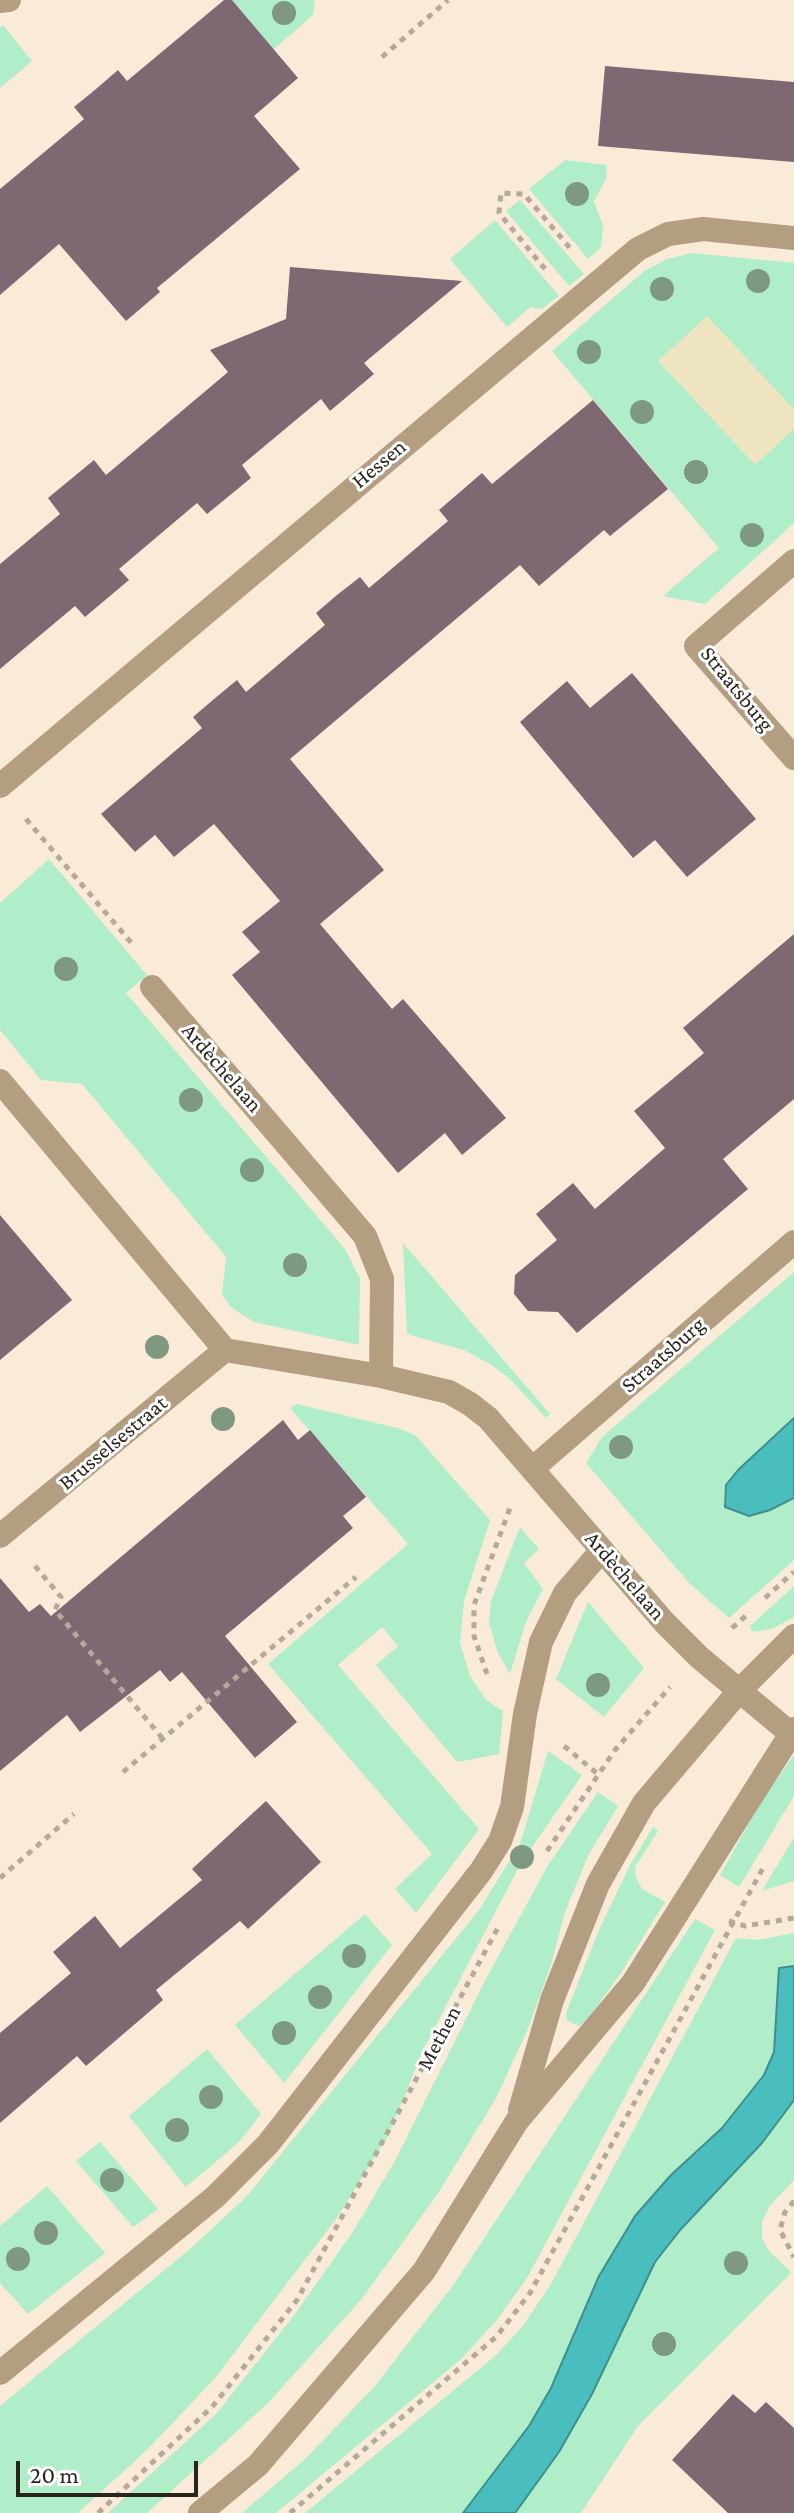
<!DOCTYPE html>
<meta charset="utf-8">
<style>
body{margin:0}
#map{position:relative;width:794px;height:2513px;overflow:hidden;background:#faebd8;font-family:"Crimson Pro",serif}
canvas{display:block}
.scale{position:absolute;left:16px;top:2461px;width:182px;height:36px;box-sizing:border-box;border:4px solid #2a241d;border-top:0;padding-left:10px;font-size:24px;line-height:28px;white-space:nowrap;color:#2a241d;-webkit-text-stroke:6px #fff;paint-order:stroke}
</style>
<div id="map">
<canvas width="794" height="2513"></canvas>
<div class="scale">20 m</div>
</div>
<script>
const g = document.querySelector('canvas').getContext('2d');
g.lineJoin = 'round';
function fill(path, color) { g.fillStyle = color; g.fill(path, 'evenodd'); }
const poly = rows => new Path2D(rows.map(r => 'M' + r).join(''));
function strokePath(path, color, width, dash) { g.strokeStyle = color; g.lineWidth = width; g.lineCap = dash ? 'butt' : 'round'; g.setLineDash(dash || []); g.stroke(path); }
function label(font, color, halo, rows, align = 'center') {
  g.font = font + ' "Crimson Pro",serif'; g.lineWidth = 6; g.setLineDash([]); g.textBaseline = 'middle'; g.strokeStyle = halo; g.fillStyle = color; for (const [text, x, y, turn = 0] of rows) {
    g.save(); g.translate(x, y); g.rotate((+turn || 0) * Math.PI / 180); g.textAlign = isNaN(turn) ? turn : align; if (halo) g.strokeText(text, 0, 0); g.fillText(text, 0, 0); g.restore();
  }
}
fill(poly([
 [232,0,314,0,315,1,313,15,273,50],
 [3,25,32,61,0,88,0,28],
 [565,160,607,165,606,179,594,201,603,226,601,247,588,259,529,189],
 [520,200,584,274,569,286,506,211],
 [495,220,559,296,542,309,531,307,507,327,450,259],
 [692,253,794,263,794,523,705,604,663,596,719,548,552,351,643,272,667,259],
 [49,859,147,975,126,993,345,1249,360,1279,359,1345,254,1322,232,1308,222,1295,226,1257,82,1084,41,1080,0,1030,0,903],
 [403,1243,550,1414,546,1418,510,1379,490,1364,464,1350,407,1334],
 [794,1272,794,1560,729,1618,690,1584,586,1463,602,1437],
 [297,1404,401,1429,416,1436,490,1520,464,1601,460,1643,470,1676,486,1700,503,1711,499,1754,457,1762,376,1665,398,1646,382,1627,338,1665,479,1829,416,1913,395,1889,432,1854,268,1664,408,1544,290,1408],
 [520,1527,539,1549,524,1563,543,1589,526,1622,510,1674,498,1653,489,1623,491,1601],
 [794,1586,794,1617,772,1629,753,1632,750,1626],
 [588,1602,644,1668,604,1717,556,1679],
 [548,1751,582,1775,521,1863,424,2048,388,2136,336,2219,215,2378,149,2448,78,2513,0,2513,0,2406,190,2249,247,2196,479,1910,520,1844],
 [794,1755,794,1796,739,1887,720,1875,762,1800],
 [598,1792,618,1806,588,1856,566,1909,550,1968,527,2031,496,2098,439,2192,361,2300,268,2403,147,2513,108,2513,216,2414,295,2314,354,2230,395,2161,488,1975,547,1867],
 [653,1827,658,1831,635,1867,636,1877,642,1889,665,1902,621,1973,585,2023,579,2026,567,2020,566,2013,599,1930,629,1867],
 [794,1838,794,1881,762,1891,793,1839],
 [365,1914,392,1945,284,2083,235,2025],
 [695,1919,715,1930,527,2278,496,2321,460,2360,276,2513,242,2513,306,2458,375,2386,454,2284],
 [794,1933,794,2180,769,2207,762,2222,762,2238,768,2250,791,2272,785,2279,638,2426,581,2513,515,2513,559,2452,655,2262,681,2229,704,2206,635,2216,599,2276,551,2388,529,2426,463,2513,305,2513,495,2356,522,2327,551,2284,736,1938,758,1940],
 [207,2049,261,2114,239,2142,186,2187,129,2116],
 [100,2142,158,2209,133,2227,76,2161],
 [47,2186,105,2253,28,2314,0,2283,0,2226]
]), '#afeec8');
fill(poly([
 [707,316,794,409,794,429,755,465,658,361]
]), '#eee4bf');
const water = poly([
 [794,1418,794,1498,770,1510,749,1516,725,1507,726,1485,738,1470,794,1418],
 [794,1966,794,2100,762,2143,681,2229,655,2262,592,2394,559,2452,515,2513,463,2513,529,2426,551,2388,599,2276,635,2216,671,2175,722,2128,764,2075,774,2052,779,1968,794,1966]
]);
fill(water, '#4abdbf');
strokePath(water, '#408f8e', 2);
fill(poly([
 [224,0,232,0,298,78,254,116,300,169,157,288,160,292,126,321,59,244,0,295,0,189,84,119,74,107,96,89,118,70,127,81],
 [605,66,794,82,794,162,598,146],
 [290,267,462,281,364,363,374,374,330,411,321,399,242,465,251,478,207,514,197,503,119,569,129,580,85,617,75,606,0,669,0,564,60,514,48,498,94,460,106,475,228,372,210,350,286,319],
 [593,400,668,489,610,536,604,530,539,586,520,565,290,759,384,870,320,924,392,1009,403,999,506,1118,462,1155,445,1133,398,1173,232,975,260,952,242,932,280,901,214,824,174,857,155,835,135,852,101,814,202,728,193,717,214,699,237,680,246,692,325,625,316,613,337,595,360,577,369,588,448,521,439,510,482,473,492,484],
 [632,673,756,819,687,877,655,840,633,858,520,722,567,681,590,708],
 [794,934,794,1099,723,1159,748,1189,577,1333,558,1312,528,1311,514,1294,515,1275,557,1240,536,1214,573,1183,595,1209,665,1148,634,1111,704,1053,683,1028],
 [0,1215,72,1300,0,1360],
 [283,1420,298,1440,310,1430,366,1497,343,1516,353,1528,225,1636,297,1722,255,1758,182,1672,170,1682,160,1670,80,1732,67,1715,0,1771,0,1578,29,1612,40,1604,51,1616],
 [266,1801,321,1862,248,1929,240,1921,156,1990,163,2000,86,2066,77,2056,0,2123,0,2033,71,1973,53,1952,95,1916,120,1948,202,1880,192,1869],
 [733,2394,755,2413,766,2402,794,2428,794,2513,728,2513,672,2460]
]), '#7e6972');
strokePath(poly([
 [382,57,448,0],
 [545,269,499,213,501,193,524,194,570,248],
 [26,819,134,946],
 [35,1566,61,1597,55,1610,163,1739],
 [765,1598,794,1572],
 [732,1628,749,1613],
 [487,1674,474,1636,474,1605,510,1508],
 [564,1746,599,1775],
 [123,1772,356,1577],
 [547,1851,615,1750,670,1687],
 [0,1878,74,1814],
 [729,1921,745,1926,794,1918],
 [794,2201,785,2212,780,2230,794,2257],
 [98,2513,212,2407,297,2300,500,1924],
 [290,2513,497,2336,530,2293,763,1868]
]), '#b5a99a', 5, [6, 6]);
strokePath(poly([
 [0,1,9,0],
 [794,561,696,646,794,758],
 [0,786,638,249,668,234,703,229,794,238],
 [152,987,365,1236,382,1279,381,1376],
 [0,1081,225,1350,381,1376,449,1392,470,1404,488,1418,664,1622,699,1657,790,1733],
 [532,1469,794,1242],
 [0,1536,225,1350],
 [520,2110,552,2000,598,1884,644,1803,740,1690,794,1636],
 [0,2373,215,2197,268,2144,481,1871,500,1841,512,1807,525,1714,541,1642,565,1593,602,1550],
 [200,2513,258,2465,424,2271,517,2121,633,1983,794,1729]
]), '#b39e82', 24);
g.fillStyle = '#7f9980';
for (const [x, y] of [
 [284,13],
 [577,194],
 [758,281],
 [662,289],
 [589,352],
 [642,412],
 [696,472],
 [752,535],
 [66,969],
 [191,1100],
 [252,1170],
 [295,1265],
 [157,1347],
 [223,1419],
 [621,1447],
 [598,1685],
 [522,1857],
 [354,1956],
 [320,1997],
 [284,2033],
 [211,2097],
 [177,2130],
 [112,2180],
 [46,2233],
 [18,2259],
 [736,2263],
 [664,2344]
]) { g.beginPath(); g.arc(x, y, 12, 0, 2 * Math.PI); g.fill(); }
label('22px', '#2a241d', '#fff', [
 ["Hessen",379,464,-40],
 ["Straatsburg",737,689,51],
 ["Ardèchelaan",222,1068,49],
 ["Straatsburg",663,1355,-41],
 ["Brusselsestraat",113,1443,-40],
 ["Ardèchelaan",625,1576,49],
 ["Methen",439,2038,-62]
]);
</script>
